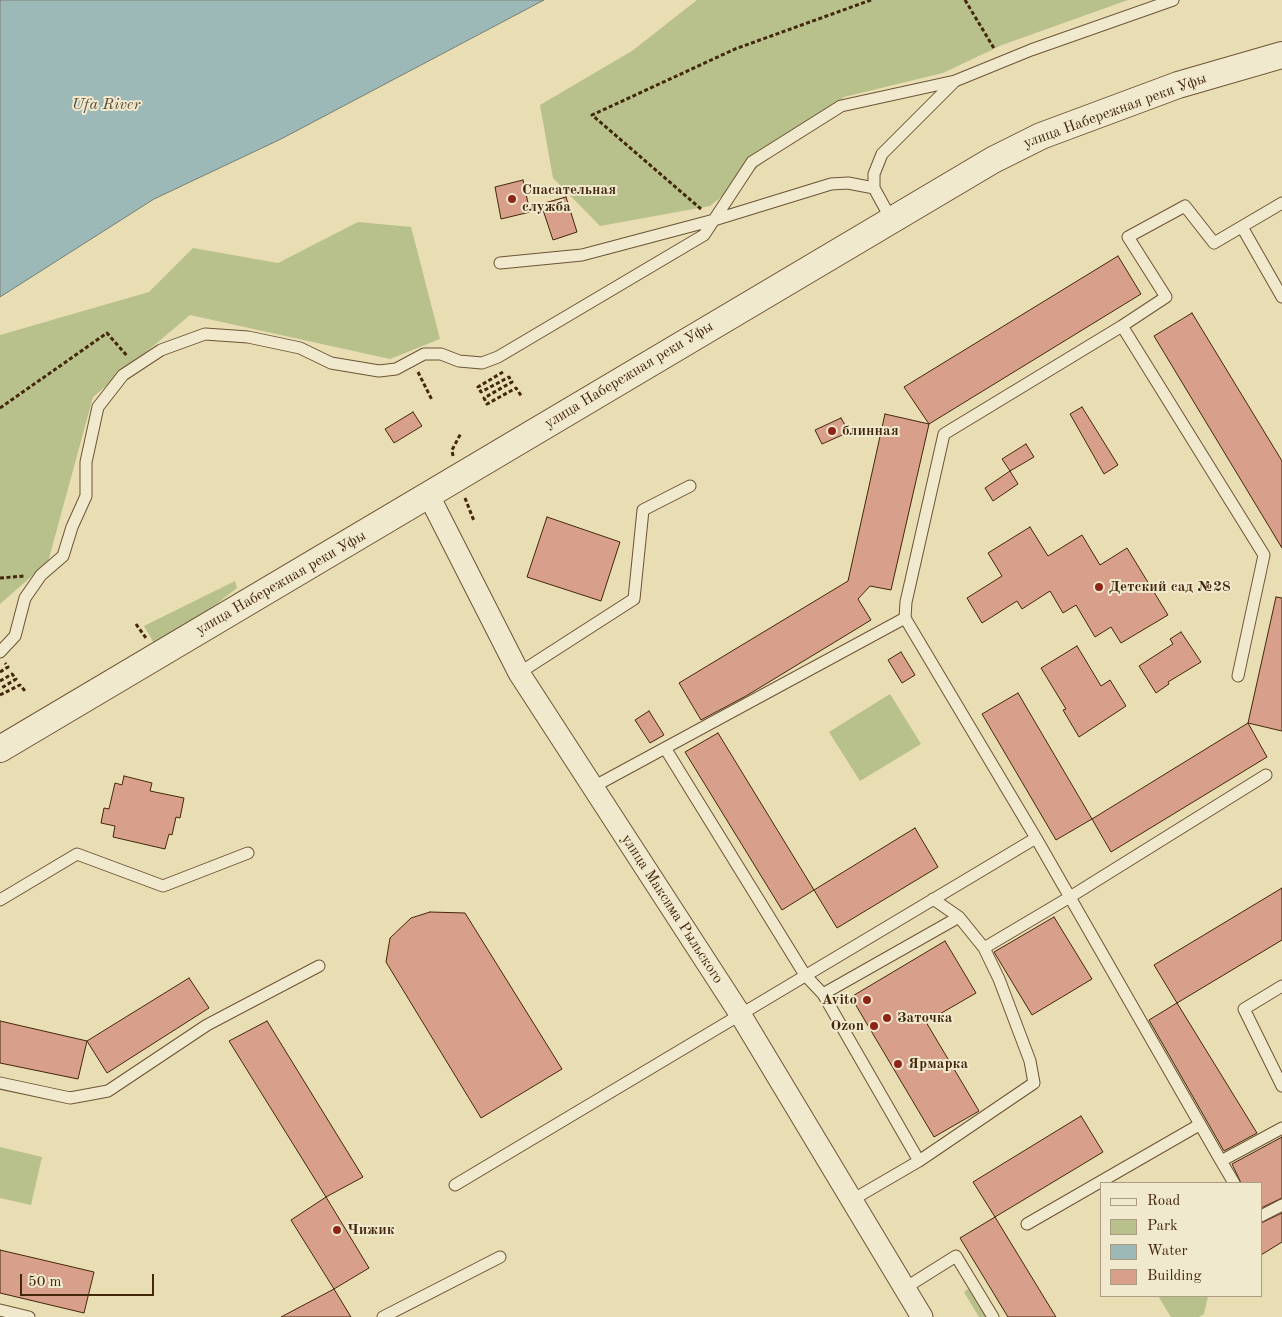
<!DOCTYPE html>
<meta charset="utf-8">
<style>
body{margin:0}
#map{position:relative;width:1282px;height:1317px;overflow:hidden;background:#e9ddb3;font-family:"Old Standard TT",serif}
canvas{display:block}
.legend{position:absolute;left:1100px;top:1182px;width:162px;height:115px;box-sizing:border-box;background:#f1e9ce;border:1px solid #ab9b80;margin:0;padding:6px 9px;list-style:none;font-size:15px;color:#43270b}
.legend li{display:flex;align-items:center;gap:10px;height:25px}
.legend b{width:25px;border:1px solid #ab9b80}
.scale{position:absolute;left:20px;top:1274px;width:134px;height:22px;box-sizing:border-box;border:2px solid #43270b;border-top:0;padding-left:6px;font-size:15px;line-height:18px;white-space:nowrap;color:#43270b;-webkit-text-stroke:4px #f1e9ce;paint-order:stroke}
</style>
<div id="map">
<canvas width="1282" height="1317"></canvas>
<ul class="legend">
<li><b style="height:6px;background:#f1e9ce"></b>Road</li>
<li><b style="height:14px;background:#b8c08c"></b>Park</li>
<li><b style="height:14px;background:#9cb9b8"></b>Water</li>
<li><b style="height:14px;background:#d8a08a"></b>Building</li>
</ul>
<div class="scale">50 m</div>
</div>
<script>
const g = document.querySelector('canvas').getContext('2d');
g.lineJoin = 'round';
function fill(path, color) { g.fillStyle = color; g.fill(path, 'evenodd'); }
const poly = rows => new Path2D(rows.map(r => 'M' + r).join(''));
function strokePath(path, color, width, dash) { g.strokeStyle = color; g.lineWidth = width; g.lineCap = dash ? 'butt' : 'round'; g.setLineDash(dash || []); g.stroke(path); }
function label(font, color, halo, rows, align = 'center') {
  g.font = font + ' "Old Standard TT",serif'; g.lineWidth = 4; g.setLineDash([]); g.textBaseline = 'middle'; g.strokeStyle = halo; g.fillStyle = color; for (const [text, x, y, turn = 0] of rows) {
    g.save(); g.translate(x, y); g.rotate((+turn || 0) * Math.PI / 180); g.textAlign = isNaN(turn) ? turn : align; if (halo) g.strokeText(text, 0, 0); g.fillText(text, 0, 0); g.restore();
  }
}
fill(poly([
 [697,0,1128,0,1002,45,943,73,844,97,710,206,600,226,553,178,540,105,632,51],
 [358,222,411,227,440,339,390,359,190,315,93,397,48,562,0,604,0,335,149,292,193,248,278,263],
 [235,581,237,588,205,613,155,645,144,626],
 [890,694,921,744,860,781,829,732],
 [0,1147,42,1157,31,1205,0,1198],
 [969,1288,987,1317,979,1317,964,1292],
 [1158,1296,1208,1296,1204,1314,1199,1317,1171,1317]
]), '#b8c08c');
const water = poly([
 [0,0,544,0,281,139,154,199,0,297,0,0]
]);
fill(water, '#9cb9b8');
strokePath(water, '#787f73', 1);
const building = poly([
 [523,180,530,212,501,219,495,187,523,180],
 [566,197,577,232,553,240,541,204,566,197],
 [1118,256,1141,294,929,424,904,387,1118,256],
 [1192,313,1282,461,1282,548,1154,336,1192,313],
 [1082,407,1118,465,1104,474,1070,414,1082,407],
 [413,412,422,426,394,443,385,429,413,412],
 [885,414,929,424,891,590,870,586,858,599,871,620,746,696,701,720,679,683,848,581,885,414],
 [841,418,849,432,822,444,815,430,841,418],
 [1026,444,1034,457,1010,471,1002,459,1026,444],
 [1010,471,1018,484,993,501,985,488,1010,471],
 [547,517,620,542,601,601,527,577,547,517],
 [1030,527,1048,556,1082,535,1100,565,1127,548,1168,615,1121,643,1111,627,1095,637,1076,605,1063,613,1050,591,1022,609,1017,601,982,623,967,598,1002,576,988,553,1030,527],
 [1276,597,1282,598,1282,731,1248,723,1267,757,1111,852,1092,819,1248,723,1276,597],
 [1181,632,1201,662,1168,682,1169,684,1156,693,1139,666,1173,644,1170,639,1181,632],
 [1077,646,1101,686,1110,680,1126,706,1079,737,1063,710,1066,709,1041,668,1077,646],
 [901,652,915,675,902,683,888,660,901,652],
 [1018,693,1092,819,1056,840,982,714,1018,693],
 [649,711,664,735,650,743,635,720,649,711],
 [718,733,814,890,782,910,685,752,718,733],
 [124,776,152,783,150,791,184,798,180,818,176,817,172,835,169,834,165,849,113,837,115,826,101,823,104,808,109,809,115,783,122,785,124,776],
 [915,828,938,867,837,928,814,890,915,828],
 [1282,888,1282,940,1177,1003,1154,965,1282,888],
 [430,912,465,913,562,1069,481,1118,386,962,390,938,411,918,430,912],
 [1054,917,1092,979,1032,1015,994,952,1054,917],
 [945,941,976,993,926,1022,979,1111,934,1137,851,997,945,941],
 [189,978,209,1008,107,1073,87,1041,189,978],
 [1177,1003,1257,1133,1224,1151,1149,1020,1177,1003],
 [0,1021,87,1041,78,1079,0,1063,0,1021],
 [267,1021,363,1177,326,1197,229,1041,267,1021],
 [1081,1116,1103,1152,995,1217,973,1182,1081,1116],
 [1282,1137,1282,1198,1261,1208,1261,1183,1241,1183,1232,1164,1282,1137],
 [326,1197,369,1268,334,1289,291,1220,326,1197],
 [1282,1213,1282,1242,1261,1255,1261,1223,1282,1213],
 [995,1217,1056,1317,1008,1317,960,1238,995,1217],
 [0,1250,94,1272,84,1313,0,1293,0,1250],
 [334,1289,351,1317,281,1317,334,1289]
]);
fill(building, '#d8a08a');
strokePath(building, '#43270b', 1);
const service = poly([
 [891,219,874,188,874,174,882,154,955,81],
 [1242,227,1282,297],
 [500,263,582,255,714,220,831,184,848,183,874,188],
 [1122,326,1166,297,1128,237,1185,206,1214,243,1282,203],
 [905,618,906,602,944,434,1122,326,1264,555,1238,676],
 [0,652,15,636,25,598,41,575,63,556,72,527,86,496,86,462,98,407,123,375,161,350,205,334,248,337,300,348,331,363,379,371,396,369,424,354,441,354,459,361,482,363,498,357,704,235,752,162,841,106,955,81,1031,50,1173,0],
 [519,673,634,599,643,510,690,486],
 [665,748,805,975,823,994,919,1161],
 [593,787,905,618,1036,838],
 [0,900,77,854,163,886,248,853],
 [984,948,1070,897,1266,775],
 [1282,986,1244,1009,1282,1086],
 [823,994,959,917],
 [0,1083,70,1098,108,1091,207,1025,319,966],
 [1221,1161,1234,1183],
 [455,1185,1036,838,1221,1161,1282,1128],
 [852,1200,919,1161,1034,1083,1030,1061,999,979,984,948,959,917,933,899],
 [1261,1216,1282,1205],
 [1027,1224,1199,1125],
 [905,1288,956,1256,993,1317],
 [0,1310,29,1317],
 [383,1317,500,1257]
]);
const minor = poly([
 [429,496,519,673,740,1014,922,1317]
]);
const tertiary = poly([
 [0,749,993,160,1041,136,1178,85,1282,55]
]);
strokePath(service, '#6c5435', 13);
strokePath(minor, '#6c5435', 23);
strokePath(tertiary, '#6c5435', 28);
strokePath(poly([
 [965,0,995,50],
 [701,209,592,115,735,49,871,0],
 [418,372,432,400],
 [503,372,478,387,481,392,509,377,512,382,484,398,487,404,516,388,522,397],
 [0,408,107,333,128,357],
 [453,456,452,450,461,433],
 [465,498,474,521],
 [0,578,24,576],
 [136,624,146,638],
 [0,672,8,667,5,663],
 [0,681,12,674,16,679,0,689],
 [0,695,20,685,25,691]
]), '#43270b', 3, [4, 2.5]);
strokePath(service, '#f1e9ce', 11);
strokePath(minor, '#f1e9ce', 21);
strokePath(tertiary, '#f1e9ce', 26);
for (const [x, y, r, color] of [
 [512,199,5,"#8f2418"],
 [832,431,5,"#8f2418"],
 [1099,587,5,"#8f2418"],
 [867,1000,5,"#8f2418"],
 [887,1018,5,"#8f2418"],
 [874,1026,5,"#8f2418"],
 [898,1064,5,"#8f2418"],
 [337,1230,5,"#8f2418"]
]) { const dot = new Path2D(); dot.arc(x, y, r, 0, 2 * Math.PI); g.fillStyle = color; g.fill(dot); strokePath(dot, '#f1e9ce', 2); }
label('15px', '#43270b', '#f1e9ce', [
 ["улица Набережная реки Уфы",1115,111,-20],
 ["улица Набережная реки Уфы",629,375,-31],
 ["улица Набережная реки Уфы",281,583,-30],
 ["улица Максима Рыльского",672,909,57]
]);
label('bold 15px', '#43270b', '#f1e9ce', [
 ["Спасательная",522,190],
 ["служба",522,207],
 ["блинная",842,431],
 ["Детский сад №28",1109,587],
 ["Avito",857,1000,"right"],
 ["Заточка",897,1018],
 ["Ozon",864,1026,"right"],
 ["Ярмарка",908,1064],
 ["Чижик",347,1230]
], 'left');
label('italic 16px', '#594c36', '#f1e9ce', [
 ["Ufa River",106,105]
]);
</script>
